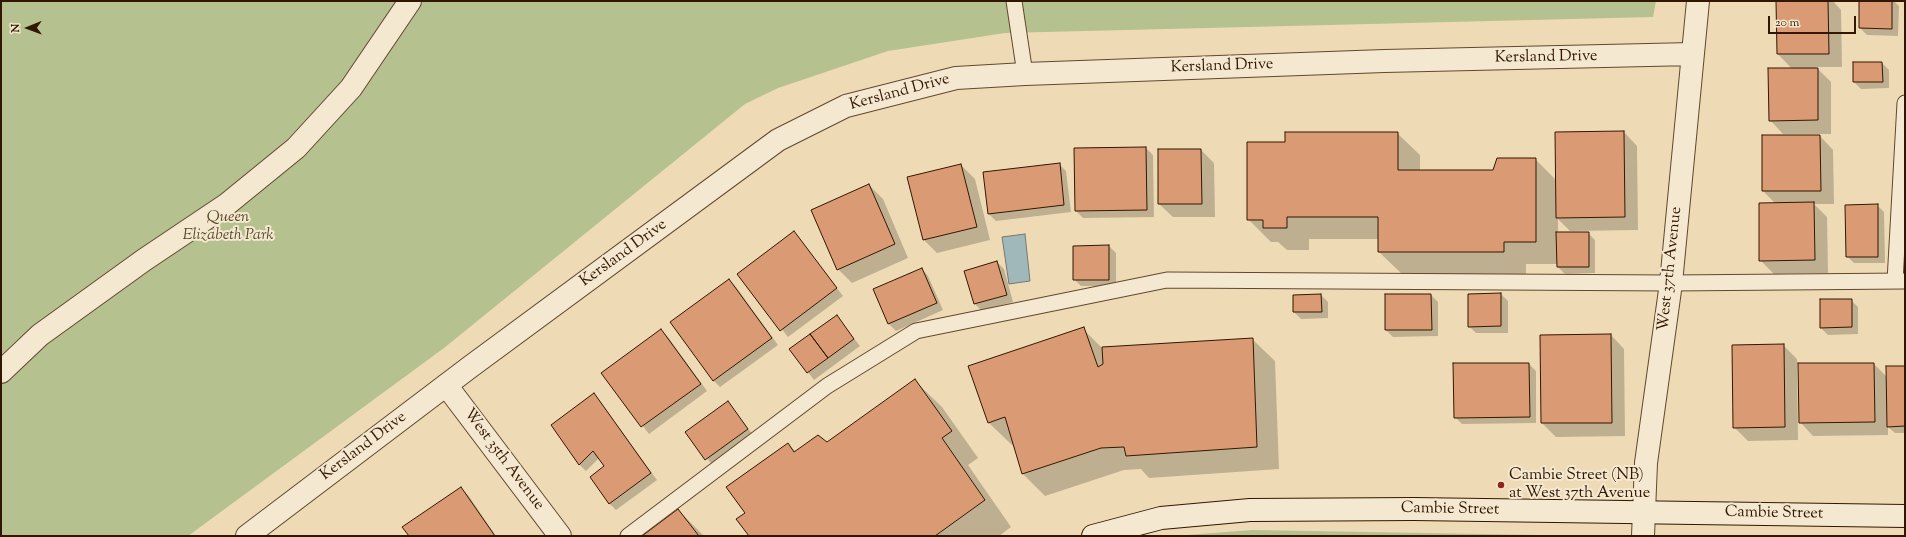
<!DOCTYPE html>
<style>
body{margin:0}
#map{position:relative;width:1906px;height:537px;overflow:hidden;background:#eedbb6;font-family:"Sorts Mill Goudy",serif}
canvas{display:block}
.frame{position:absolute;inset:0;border:2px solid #321700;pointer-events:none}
.north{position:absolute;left:8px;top:8px;width:40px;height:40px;-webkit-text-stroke:3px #f4e8d0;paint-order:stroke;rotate:269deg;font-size:11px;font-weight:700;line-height:16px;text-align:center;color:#321700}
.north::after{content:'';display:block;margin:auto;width:14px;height:18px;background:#321700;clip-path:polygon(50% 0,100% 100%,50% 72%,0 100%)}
.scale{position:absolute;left:1768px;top:16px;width:88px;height:18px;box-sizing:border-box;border:2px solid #321700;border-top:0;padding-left:5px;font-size:12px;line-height:14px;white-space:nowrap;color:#321700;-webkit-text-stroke:3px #f4e8d0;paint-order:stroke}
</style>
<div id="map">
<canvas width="1906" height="537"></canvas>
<div class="frame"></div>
<div class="north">N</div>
<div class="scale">20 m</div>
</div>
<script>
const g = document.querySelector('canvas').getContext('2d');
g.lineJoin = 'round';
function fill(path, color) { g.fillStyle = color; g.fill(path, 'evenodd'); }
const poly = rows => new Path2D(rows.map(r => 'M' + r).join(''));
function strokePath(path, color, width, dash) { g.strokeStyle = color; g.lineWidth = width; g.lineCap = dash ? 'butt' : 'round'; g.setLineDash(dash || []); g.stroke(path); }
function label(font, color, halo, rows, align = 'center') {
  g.font = font + ' "Sorts Mill Goudy",serif'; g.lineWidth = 4; g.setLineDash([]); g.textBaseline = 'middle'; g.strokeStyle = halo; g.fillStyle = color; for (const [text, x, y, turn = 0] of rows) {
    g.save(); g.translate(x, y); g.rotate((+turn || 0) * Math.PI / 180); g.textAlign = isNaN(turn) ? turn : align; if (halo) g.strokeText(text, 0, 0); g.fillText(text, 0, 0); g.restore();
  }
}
fill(poly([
 [1,1,1656,1,1653,17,1005,33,888,51,778,88,745,104,444,348,188,536,1,536],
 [1252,530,1598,536,1601,536,1174,536]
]), '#b6c190');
const water = poly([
 [1025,234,1030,281,1009,284,1002,237,1025,234]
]);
fill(water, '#a0b8ba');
strokePath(water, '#747870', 1);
fill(poly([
 [1777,1,1833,1,1841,10,1842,67,1816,67,1831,82,1831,134,1783,134,1770,120,1792,69,1778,54],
 [1860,1,1894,1,1899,6,1898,36,1867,35,1860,28],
 [1882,63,1889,70,1889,88,1861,89,1854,82],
 [1624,132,1637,146,1638,230,1570,231,1558,219,1558,233,1588,233,1595,240,1595,273,1565,274,1558,267,1558,264,1526,264,1526,274,1402,274,1379,252,1379,239,1309,239,1309,250,1287,250,1278,242,1271,242,1248,219,1286,143,1397,133,1420,155,1420,171,1494,170,1535,159,1556,180],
 [1820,136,1833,150,1834,204,1814,204,1827,217,1828,273,1774,274,1760,260,1776,204,1763,191],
 [1146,148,1153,155,1154,217,1083,218,1076,211],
 [1201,150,1214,163,1215,217,1173,217,1159,204],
 [1059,164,1066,171,1071,212,996,221,989,214],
 [961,165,975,179,990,240,937,253,924,240],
 [869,185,883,199,908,258,852,283,838,269],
 [1877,205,1884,212,1885,263,1854,263,1847,256],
 [794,232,843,296,788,337,738,274],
 [1109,246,1116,253,1116,286,1081,286,1074,279],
 [997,262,1004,269,1013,302,982,311,975,304],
 [922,269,928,276,943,310,896,331,889,324,874,290],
 [729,280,736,287,778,345,720,387,713,380],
 [1501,294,1508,301,1508,333,1476,333,1469,326],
 [1321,295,1328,302,1328,318,1301,319,1294,312,1294,296],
 [1386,295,1431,295,1438,302,1438,336,1393,337,1386,330],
 [1851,300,1858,307,1858,334,1828,335,1821,328],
 [836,316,860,346,814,380,791,350],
 [1083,329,1102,348,1252,339,1275,361,1279,469,1149,478,1141,469,1124,470,1045,496,1023,474,1014,445,1012,445,989,423,969,366],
 [661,330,668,337,707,391,649,434,602,373],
 [1611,335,1624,349,1625,436,1556,437,1542,423],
 [1783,345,1797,359,1798,440,1748,441,1734,427],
 [1529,364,1536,371,1536,423,1462,424,1455,417],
 [1799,364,1874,364,1887,377,1905,367,1905,433,1895,433,1888,427,1888,435,1813,436,1800,422],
 [915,381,942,407,978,458,968,465,1011,527,999,536,750,536,746,513,788,444,796,452,827,443],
 [593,395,600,401,657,480,616,510,609,503,605,466,599,458,586,471,579,464],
 [727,402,754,436,713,466,687,432],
 [461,488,468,495,496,536,410,536],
 [678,510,704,536,643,536]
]), '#0003');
const building = poly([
 [1776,1,1828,1,1829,54,1777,54,1776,1],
 [1859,1,1892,1,1892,29,1859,28,1859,1],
 [1853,62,1882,62,1883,82,1853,82,1853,62],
 [1768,68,1818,68,1818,120,1769,121,1768,68],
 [1624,131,1625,217,1556,218,1555,132,1624,131],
 [1285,132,1398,132,1398,170,1493,170,1497,158,1536,158,1536,242,1504,242,1504,252,1378,252,1378,217,1287,217,1287,228,1263,228,1263,220,1247,220,1247,142,1285,142,1285,132],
 [1762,135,1820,135,1821,191,1762,191,1762,135],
 [1146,147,1147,210,1075,211,1074,148,1146,147],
 [1158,149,1201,149,1202,204,1158,204,1158,149],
 [1060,163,1064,205,988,214,983,172,1060,163],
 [961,164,977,227,923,240,907,177,961,164],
 [869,184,895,244,837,270,811,210,869,184],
 [1814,202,1815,260,1759,261,1759,203,1814,202],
 [1878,204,1878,257,1846,257,1845,205,1878,204],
 [794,231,837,288,780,331,737,274,794,231],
 [1556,232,1589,232,1589,267,1557,267,1556,232],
 [1109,245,1109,280,1073,280,1073,246,1109,245],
 [997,261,1007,295,974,304,964,271,997,261],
 [922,268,937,303,888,324,873,289,922,268],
 [729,279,772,338,713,381,670,322,729,279],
 [1501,293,1501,326,1468,327,1468,294,1501,293],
 [1321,294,1322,312,1293,312,1293,295,1321,294],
 [1385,294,1431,294,1432,330,1385,330,1385,294],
 [1820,299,1852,299,1852,327,1820,328,1820,299],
 [837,315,854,339,828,358,810,334,837,315],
 [1084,327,1098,367,1103,364,1102,347,1253,338,1257,447,1126,456,1124,447,1101,448,1022,474,1005,417,988,423,968,366,1084,327],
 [661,329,701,384,641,427,601,373,661,329],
 [810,334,828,358,807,373,789,349,810,334],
 [1611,334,1612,423,1541,423,1540,335,1611,334],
 [1784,344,1785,427,1733,428,1732,345,1784,344],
 [1453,363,1529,363,1530,417,1454,418,1453,363],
 [1798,363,1874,363,1875,422,1799,423,1798,363],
 [1886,366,1905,366,1905,426,1887,427,1886,366],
 [915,379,952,431,942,438,985,500,935,536,749,536,736,519,745,513,726,487,788,443,794,452,818,435,827,442,915,379],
 [594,393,651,473,609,504,590,477,604,466,593,451,579,465,551,425,594,393],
 [728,401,748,429,705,460,685,432,728,401],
 [461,487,495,536,409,536,402,527,461,487],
 [678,509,699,536,642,536,678,509]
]);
fill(building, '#da9a74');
strokePath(building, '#321700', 1);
const lane = poly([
 [1014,1,1025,74],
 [1895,281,1905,103],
 [628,536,827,386,916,331,1167,280,1671,283,1905,281]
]);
const street = poly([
 [1,372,40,335,144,260,226,205,296,148,351,88,410,1],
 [446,385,560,536],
 [247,536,470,367,778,140,846,106,956,78,1025,74,1384,61,1692,54],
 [1643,536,1646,463,1671,283,1698,1]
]);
const secondary = poly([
 [1093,536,1161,518,1250,510,1414,509,1905,516]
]);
strokePath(lane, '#61482e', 17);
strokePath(street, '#61482e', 24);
strokePath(secondary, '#321700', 24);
strokePath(lane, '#f4e8d0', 15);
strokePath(street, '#f4e8d0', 22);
strokePath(secondary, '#f4e8d0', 22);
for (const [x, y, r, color] of [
 [1501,485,4,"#8f2418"]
]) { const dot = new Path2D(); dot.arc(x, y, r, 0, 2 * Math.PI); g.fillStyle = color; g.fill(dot); strokePath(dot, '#f4e8d0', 1.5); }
label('16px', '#321700', '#f4e8d0', [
 ["Kersland Drive",1546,58,-1],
 ["Kersland Drive",1222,67,-2],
 ["Kersland Drive",900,93,-15],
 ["Kersland Drive",624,254,-36],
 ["West 37th Avenue",1671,269,-84],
 ["Kersland Drive",364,447,-37],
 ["West 35th Avenue",503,460,53],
 ["Cambie Street",1450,510,1],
 ["Cambie Street",1774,514,1]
]);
label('italic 16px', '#5a4a2b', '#f4e8d0', [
 ["Queen",228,218],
 ["Elizabeth Park",228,236]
]);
label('16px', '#321700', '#f4e8d0', [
 ["Cambie Street (NB)",1509,476],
 ["at West 37th Avenue",1509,494]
], 'left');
</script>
